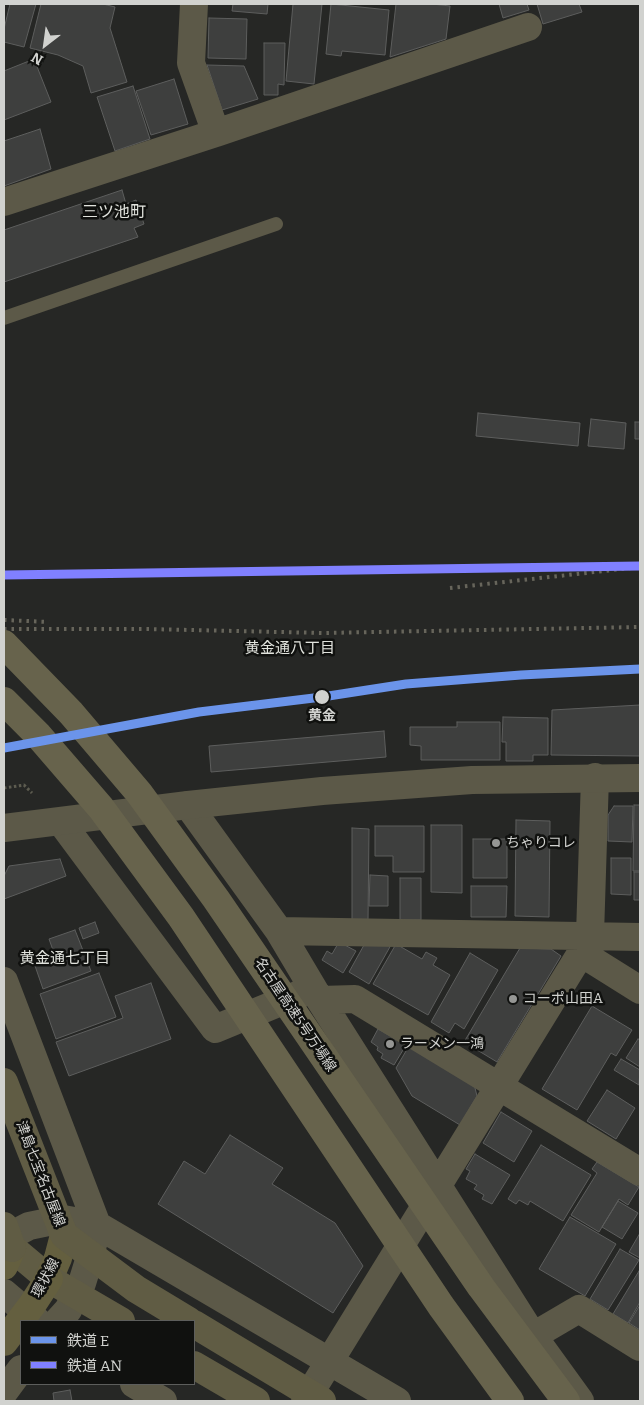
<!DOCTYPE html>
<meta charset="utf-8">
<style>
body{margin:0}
#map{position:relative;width:644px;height:1405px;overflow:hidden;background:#262725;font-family:Bitter,"Noto Sans JP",serif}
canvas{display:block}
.frame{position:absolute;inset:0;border:5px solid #d1d2cf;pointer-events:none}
.legend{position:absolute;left:20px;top:1320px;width:175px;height:65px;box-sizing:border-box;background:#10110f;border:1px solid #5d5e5c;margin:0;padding:6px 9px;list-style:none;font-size:15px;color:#d1d2cf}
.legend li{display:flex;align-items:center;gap:10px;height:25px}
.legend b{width:25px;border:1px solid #5d5e5c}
.north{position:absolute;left:20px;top:20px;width:50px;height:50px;-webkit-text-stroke:4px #10110f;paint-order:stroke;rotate:210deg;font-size:14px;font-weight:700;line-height:20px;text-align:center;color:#d1d2cf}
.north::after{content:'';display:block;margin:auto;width:18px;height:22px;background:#d1d2cf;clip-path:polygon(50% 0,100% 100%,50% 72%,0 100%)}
</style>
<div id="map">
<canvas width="644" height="1405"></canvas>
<div class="frame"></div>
<ul class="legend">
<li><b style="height:6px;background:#6b94ea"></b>鉄道 E</li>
<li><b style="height:6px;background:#8080ff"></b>鉄道 AN</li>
</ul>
<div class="north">N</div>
</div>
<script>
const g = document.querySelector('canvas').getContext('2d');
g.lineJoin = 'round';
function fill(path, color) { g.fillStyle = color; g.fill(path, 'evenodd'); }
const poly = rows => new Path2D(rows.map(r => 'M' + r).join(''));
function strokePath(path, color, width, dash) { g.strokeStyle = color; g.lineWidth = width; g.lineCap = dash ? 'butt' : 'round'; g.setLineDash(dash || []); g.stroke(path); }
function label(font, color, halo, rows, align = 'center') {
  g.font = font + ' Bitter,"Noto Sans JP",serif'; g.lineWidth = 5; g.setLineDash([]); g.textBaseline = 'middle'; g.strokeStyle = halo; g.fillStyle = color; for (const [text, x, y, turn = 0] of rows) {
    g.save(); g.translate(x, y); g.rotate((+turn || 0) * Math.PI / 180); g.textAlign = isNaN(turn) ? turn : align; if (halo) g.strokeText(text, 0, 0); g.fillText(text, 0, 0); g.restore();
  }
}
const building = poly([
 [10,4,36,4,24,47,4,42,4,29,10,4],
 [41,4,103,4,115,7,110,28,127,82,91,93,83,66,58,55,30,48,41,4],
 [233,4,268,4,267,14,232,11,233,4],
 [293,4,322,4,314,84,286,81,293,4],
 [331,4,389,10,385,55,342,51,341,56,326,54,331,4],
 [396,4,432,4,450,6,446,39,390,57,396,4],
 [499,4,527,4,529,10,503,18,499,4],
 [537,4,579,4,582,12,543,24,537,4],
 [209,18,247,19,246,59,208,58,209,18],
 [264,43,285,43,284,85,278,84,278,95,264,95,264,43],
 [34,59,51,102,4,120,4,71,34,59],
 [207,65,244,66,258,99,222,110,207,65],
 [174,79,188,124,151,135,136,91,174,79],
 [133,86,150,139,115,151,97,97,133,86],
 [40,129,51,169,4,186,4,141,40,129],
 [122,190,126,204,136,200,144,224,134,228,138,237,4,282,4,230,122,190],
 [478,413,580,423,578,446,476,436,478,413],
 [591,419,626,423,624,449,588,446,591,419],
 [635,422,640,422,640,439,635,439,635,422],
 [640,705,640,756,551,755,552,710,640,705],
 [503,717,548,718,548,755,533,755,533,761,506,761,506,742,502,742,503,717],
 [457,722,500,722,500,760,421,760,421,746,410,745,410,727,457,727,457,722],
 [384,731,386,757,211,772,209,746,384,731],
 [634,805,640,805,640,871,633,871,634,805],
 [614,806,633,806,632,842,608,841,608,815,614,806],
 [516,820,550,821,549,917,515,916,516,820],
 [431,825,462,825,462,893,431,892,431,825],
 [375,826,424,826,424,872,393,872,393,856,375,856,375,826],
 [352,828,369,829,368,921,352,921,352,828],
 [473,839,507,839,507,878,473,878,473,839],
 [611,858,631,858,631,895,611,894,611,858],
 [60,859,66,876,4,899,4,876,9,866,60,859],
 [634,872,640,872,640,900,634,900,634,872],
 [370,875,388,876,388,906,369,906,370,875],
 [400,878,421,878,421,920,400,920,400,878],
 [471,886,507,886,506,917,471,917,471,886],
 [95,922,99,933,83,939,79,928,95,922],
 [75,930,91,971,43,989,33,960,54,953,49,939,75,930],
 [339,942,356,951,343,973,322,960,327,951,332,954,339,942],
 [396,944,422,959,426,952,437,958,433,965,450,975,428,1015,373,984,396,944],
 [364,945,391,945,369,984,349,972,364,945],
 [520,948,551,949,561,956,497,1062,464,1042,520,948],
 [470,953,498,970,464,1029,455,1023,449,1033,431,1022,470,953],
 [99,973,116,1017,56,1039,40,994,99,973],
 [151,983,171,1039,69,1076,56,1042,123,1018,115,996,151,983],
 [592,1006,632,1030,616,1056,611,1053,577,1110,542,1089,592,1006],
 [378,1029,406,1045,394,1065,381,1058,383,1054,377,1050,378,1047,371,1042,378,1029],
 [638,1039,640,1040,640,1067,626,1058,638,1039],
 [409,1046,474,1084,477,1096,460,1125,412,1096,396,1068,409,1046],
 [621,1059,640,1070,639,1085,614,1070,621,1059],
 [607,1090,635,1108,616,1139,587,1121,607,1090],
 [501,1112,532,1131,514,1162,483,1143,501,1112],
 [230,1135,283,1168,272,1184,335,1223,363,1266,333,1313,158,1204,184,1161,205,1174,230,1135],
 [541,1145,591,1175,563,1221,530,1201,528,1205,519,1200,516,1204,508,1199,541,1145],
 [475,1154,510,1175,492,1204,482,1199,484,1195,474,1189,477,1185,466,1179,470,1171,466,1169,475,1154],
 [597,1162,639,1187,628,1205,619,1199,599,1232,571,1215,597,1173,592,1169,597,1162],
 [618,1201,638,1213,622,1239,602,1227,618,1201],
 [570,1217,616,1244,585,1296,539,1269,570,1217],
 [640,1233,640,1258,629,1252,640,1233],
 [620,1249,639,1260,608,1310,590,1299,620,1249],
 [639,1271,640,1302,628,1323,613,1314,639,1271],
 [640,1305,640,1330,629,1323,640,1305],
 [70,1390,72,1401,54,1401,53,1393,70,1390]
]);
fill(building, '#3e3f3e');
strokePath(building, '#5d5e5d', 1);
strokePath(poly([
 [4,788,24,785,32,793]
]), '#5d5c50', 3, [2.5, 2.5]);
strokePath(poly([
 [4,318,276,224]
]), '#5c5948', 14);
strokePath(poly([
 [194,4,191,63,216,133,528,27],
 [4,202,216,133],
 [188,805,279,931,320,1000,533,1336,580,1401],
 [61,822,215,1029,307,991],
 [279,931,640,937],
 [581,953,640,990],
 [4,981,97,1225,91,1254,82,1283,68,1310,58,1321],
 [320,1000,355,999,640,1172],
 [4,1239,29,1226,63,1219,97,1225,397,1401],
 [4,1293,37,1321],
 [533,1336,579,1309,640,1347],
 [134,1384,163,1401],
 [4,1392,21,1369],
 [305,1401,581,953,590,935,595,777]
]), '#5c5948', 28);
strokePath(poly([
 [4,828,188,805,322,791,472,780,640,778]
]), '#5c5948', 28);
strokePath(poly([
 [12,1248,49,1279],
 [194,1365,256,1401]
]), '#605c44', 28);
strokePath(poly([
 [4,1266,12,1248],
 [49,1279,58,1258,64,1235]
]), '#645f3f', 28);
strokePath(poly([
 [450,588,640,567],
 [4,620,49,622],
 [4,629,147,629,323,633,640,627]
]), '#67655b', 4, [2.5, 5]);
strokePath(poly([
 [4,1082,64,1235,136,1289,189,1321],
 [4,1226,12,1248],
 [49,1279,121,1321],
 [194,1324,322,1401]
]), '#605c44', 28);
strokePath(poly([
 [4,1342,32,1305,49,1279]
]), '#645f3f', 28);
strokePath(poly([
 [4,644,71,713,139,793,216,899,481,1287,566,1401],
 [4,701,38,735,101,808,181,917,441,1306,510,1401]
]), '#67634c', 28);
strokePath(poly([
 [4,748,199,712,322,697,406,684,521,675,640,669]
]), '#6b94ea', 9);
strokePath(poly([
 [4,575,640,566]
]), '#8080ff', 9);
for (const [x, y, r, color] of [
 [322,697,8,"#d1d2cf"],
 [496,843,5,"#959694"],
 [513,999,5,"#959694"],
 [390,1044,5,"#959694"]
]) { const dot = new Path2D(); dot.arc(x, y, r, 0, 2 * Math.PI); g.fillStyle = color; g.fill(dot); strokePath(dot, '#10110f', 2); }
label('bold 14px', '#d1d2cf', '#10110f', [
 ["黄金",322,716]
]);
label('14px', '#d1d2cf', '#10110f', [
 ["ちゃりコレ",506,843],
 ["コーポ山田A",523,999],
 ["ラーメン一鴻",400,1044]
], 'left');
label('14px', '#d1d2cf', '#10110f', [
 ["名古屋高速5号万場線",295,1015,56],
 ["津島七宝名古屋線",40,1174,69],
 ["環状線",46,1278,-62]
]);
label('15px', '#e1e3dd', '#10110f', [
 ["黄金通八丁目",290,649],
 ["黄金通七丁目",65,959]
]);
label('16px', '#e1e3dd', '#10110f', [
 ["三ツ池町",114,213]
]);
</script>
